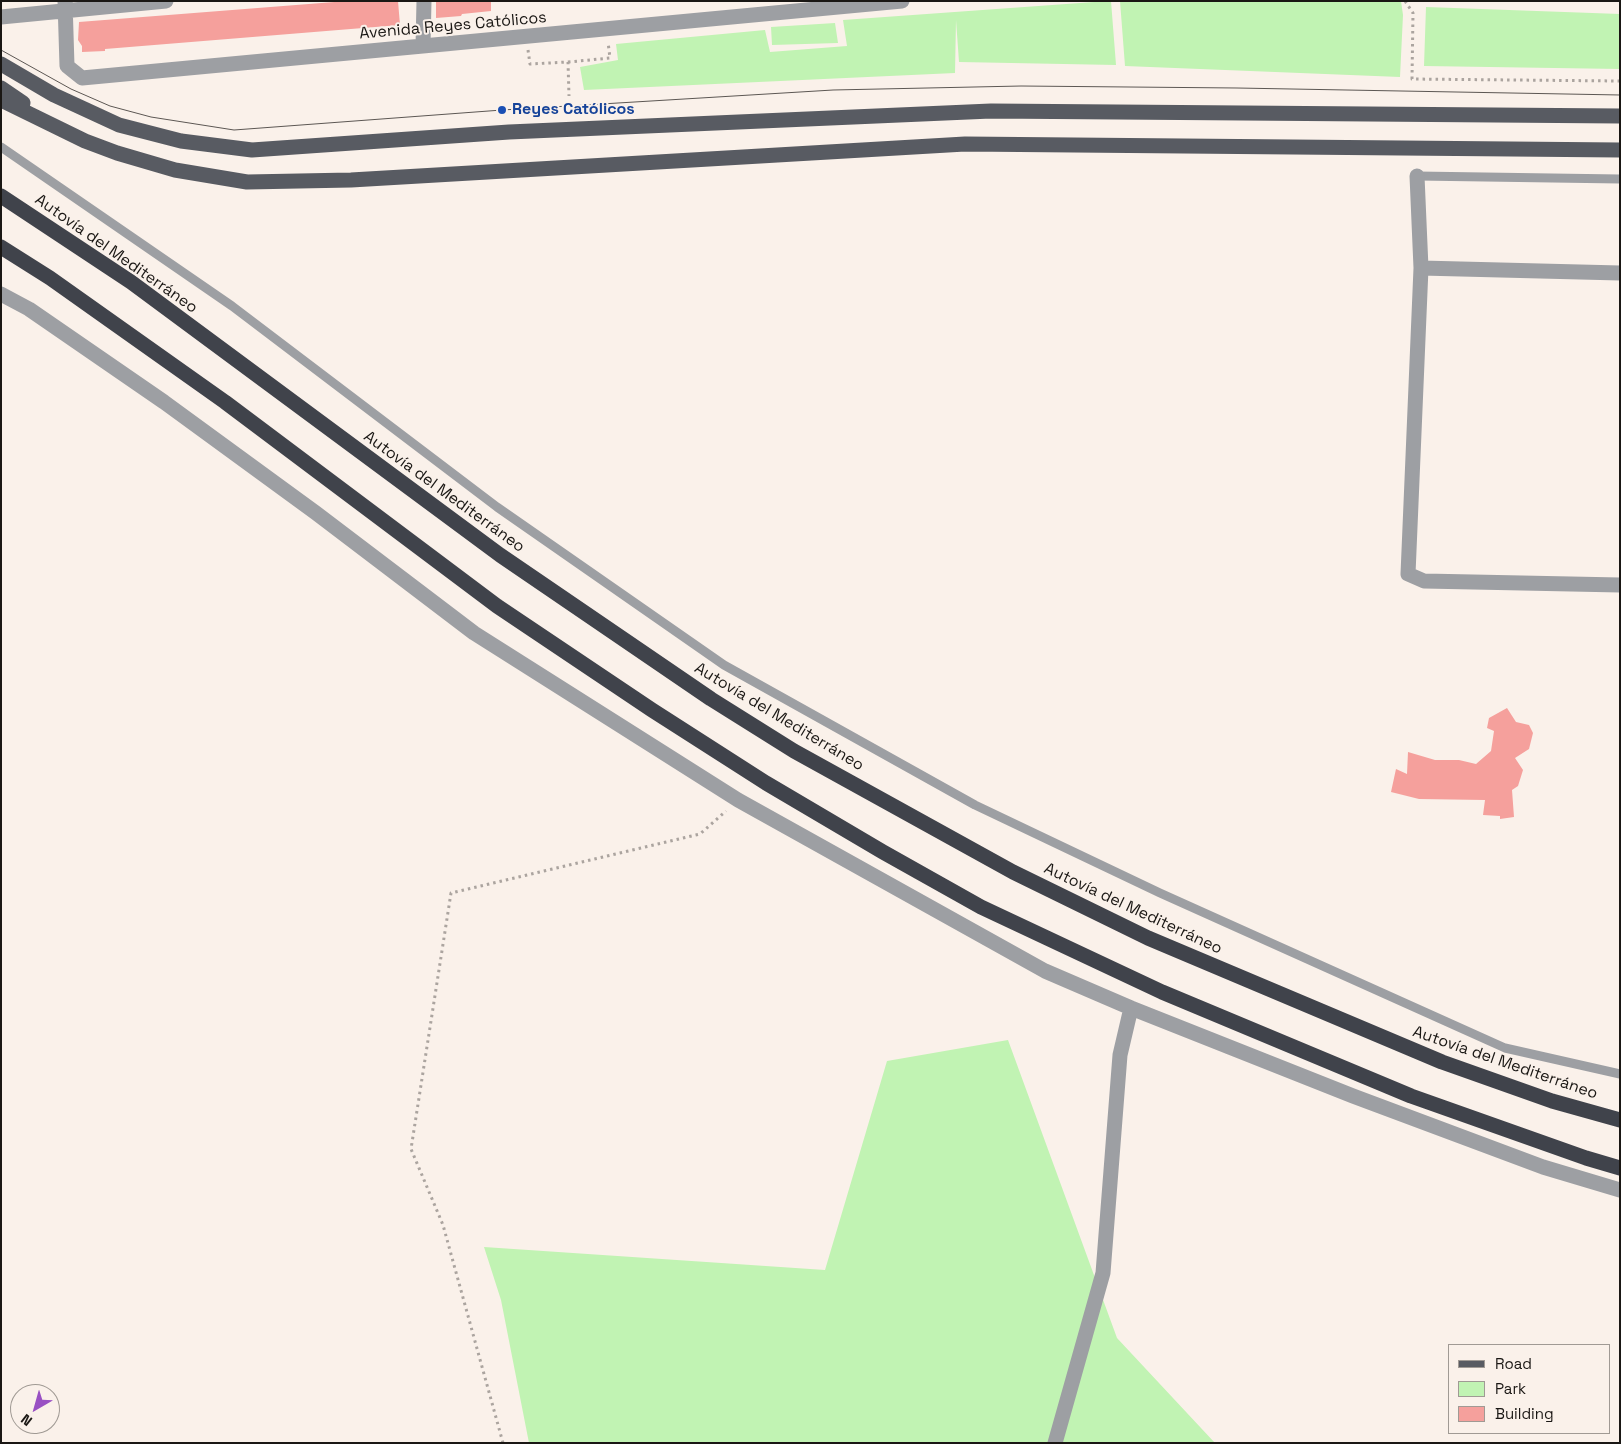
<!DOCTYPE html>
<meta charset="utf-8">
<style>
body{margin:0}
#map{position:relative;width:1621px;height:1444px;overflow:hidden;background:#faf1ea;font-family:"Space Grotesk",sans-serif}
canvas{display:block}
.frame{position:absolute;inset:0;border:2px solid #1a1714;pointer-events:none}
.legend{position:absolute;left:1448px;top:1344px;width:162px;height:90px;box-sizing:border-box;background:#faf1ea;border:1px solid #a09a94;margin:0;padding:6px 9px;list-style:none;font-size:15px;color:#1a1714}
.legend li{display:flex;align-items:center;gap:10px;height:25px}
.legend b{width:25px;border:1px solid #a09a94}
.north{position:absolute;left:10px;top:1384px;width:50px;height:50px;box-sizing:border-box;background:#faf1ea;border:1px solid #a09a94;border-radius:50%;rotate:218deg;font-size:14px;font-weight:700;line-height:20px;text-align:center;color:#1a1714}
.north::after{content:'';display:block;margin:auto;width:18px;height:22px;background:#9950c3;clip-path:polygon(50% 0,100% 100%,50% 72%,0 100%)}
</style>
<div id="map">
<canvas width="1621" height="1444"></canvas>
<div class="frame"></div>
<ul class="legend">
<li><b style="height:6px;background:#585b62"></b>Road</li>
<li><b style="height:14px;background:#c1f3b3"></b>Park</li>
<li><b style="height:14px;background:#f5a09c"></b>Building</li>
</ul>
<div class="north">N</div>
</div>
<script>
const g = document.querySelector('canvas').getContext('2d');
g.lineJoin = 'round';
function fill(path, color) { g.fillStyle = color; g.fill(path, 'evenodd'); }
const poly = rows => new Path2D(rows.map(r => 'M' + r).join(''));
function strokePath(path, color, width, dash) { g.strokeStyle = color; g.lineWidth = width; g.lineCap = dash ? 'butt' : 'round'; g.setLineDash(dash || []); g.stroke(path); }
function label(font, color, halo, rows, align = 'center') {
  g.font = font + ' "Space Grotesk",sans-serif'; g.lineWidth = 4; g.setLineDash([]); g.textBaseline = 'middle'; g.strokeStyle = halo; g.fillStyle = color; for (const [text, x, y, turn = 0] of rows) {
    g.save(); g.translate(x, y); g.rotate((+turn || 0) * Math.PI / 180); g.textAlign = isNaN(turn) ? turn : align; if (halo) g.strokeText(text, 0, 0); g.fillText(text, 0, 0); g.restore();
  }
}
fill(poly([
 [1108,1,1111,1,1116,65,959,62,956,20,955,73,584,90,580,67,618,60,616,44,765,30,770,52,847,46,843,20],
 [1120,1,1401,1,1403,15,1400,77,1125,66],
 [1426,7,1620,14,1620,69,1424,66],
 [835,23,838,43,772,45,771,27],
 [1008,1040,1117,1338,1215,1443,529,1443,501,1300,484,1247,825,1270,887,1061]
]), '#c1f3b3');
fill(poly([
 [347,1,398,1,400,25,105,49,105,51,82,52,82,46,78,40,79,22],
 [436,1,491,1,491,11,462,14,461,16,436,18],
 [1507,708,1516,722,1529,725,1533,733,1529,749,1515,758,1523,770,1518,786,1512,790,1514,817,1500,819,1500,816,1483,815,1485,800,1419,799,1391,792,1396,769,1407,774,1408,752,1435,760,1459,760,1476,764,1491,751,1494,731,1487,728,1489,718]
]), '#f5a09c');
strokePath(poly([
 [1405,1,1413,13,1412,79,1620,81],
 [528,50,530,64,568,62,569,96],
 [568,62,610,58,608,42],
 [503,1443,443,1225,411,1149,451,893,700,834,726,811]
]), '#aba49f', 3, [2.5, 4]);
strokePath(poly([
 [1,147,232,306,497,507,724,665,975,805,1160,893,1505,1048,1620,1074],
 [1417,176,1620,179]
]), '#9d9fa3', 9);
strokePath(poly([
 [65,1,67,66,82,78,902,1],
 [1,17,166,1],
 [423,46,424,1],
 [1417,176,1421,268,1620,273],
 [1421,268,1408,574,1424,581,1620,585],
 [1,294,29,309,164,402,316,513,474,633,738,800,1045,971,1131,1008,1353,1096,1543,1167,1620,1190],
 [1055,1443,1103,1273,1120,1055,1131,1008]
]), '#9d9fa3', 15);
strokePath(poly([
 [1,64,54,95,119,125,181,141,252,150,509,132,991,111,1620,116],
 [1,88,23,103],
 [1,100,85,141,117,153,175,170,247,182,351,180,965,144,1620,150]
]), '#585b62', 15);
strokePath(poly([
 [1,196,131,282,500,555,711,699,794,751,1013,872,1148,938,1442,1062,1552,1101,1620,1120],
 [1,247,50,278,225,402,497,606,652,710,766,783,883,852,981,907,1162,992,1411,1096,1586,1158,1620,1168]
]), '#40434b', 15);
strokePath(poly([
 [1,50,71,89,110,106,151,117,234,130,502,110,833,90,1021,86,1237,88,1620,95]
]), '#5c5753', 1);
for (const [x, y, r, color] of [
 [502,110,5,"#1a4fb4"]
]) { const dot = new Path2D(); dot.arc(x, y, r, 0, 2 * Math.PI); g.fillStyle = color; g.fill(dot); strokePath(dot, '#faf1ea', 2); }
label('16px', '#1a1714', '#faf1ea', [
 ["Avenida Reyes Católicos",453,26,-5],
 ["Autovía del Mediterráneo",116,254,35],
 ["Autovía del Mediterráneo",444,492,36],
 ["Autovía del Mediterráneo",779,717,31],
 ["Autovía del Mediterráneo",1133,909,25],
 ["Autovía del Mediterráneo",1505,1063,19]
]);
label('bold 16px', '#164399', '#faf1ea', [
 ["Reyes Católicos",512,110]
], 'left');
</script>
